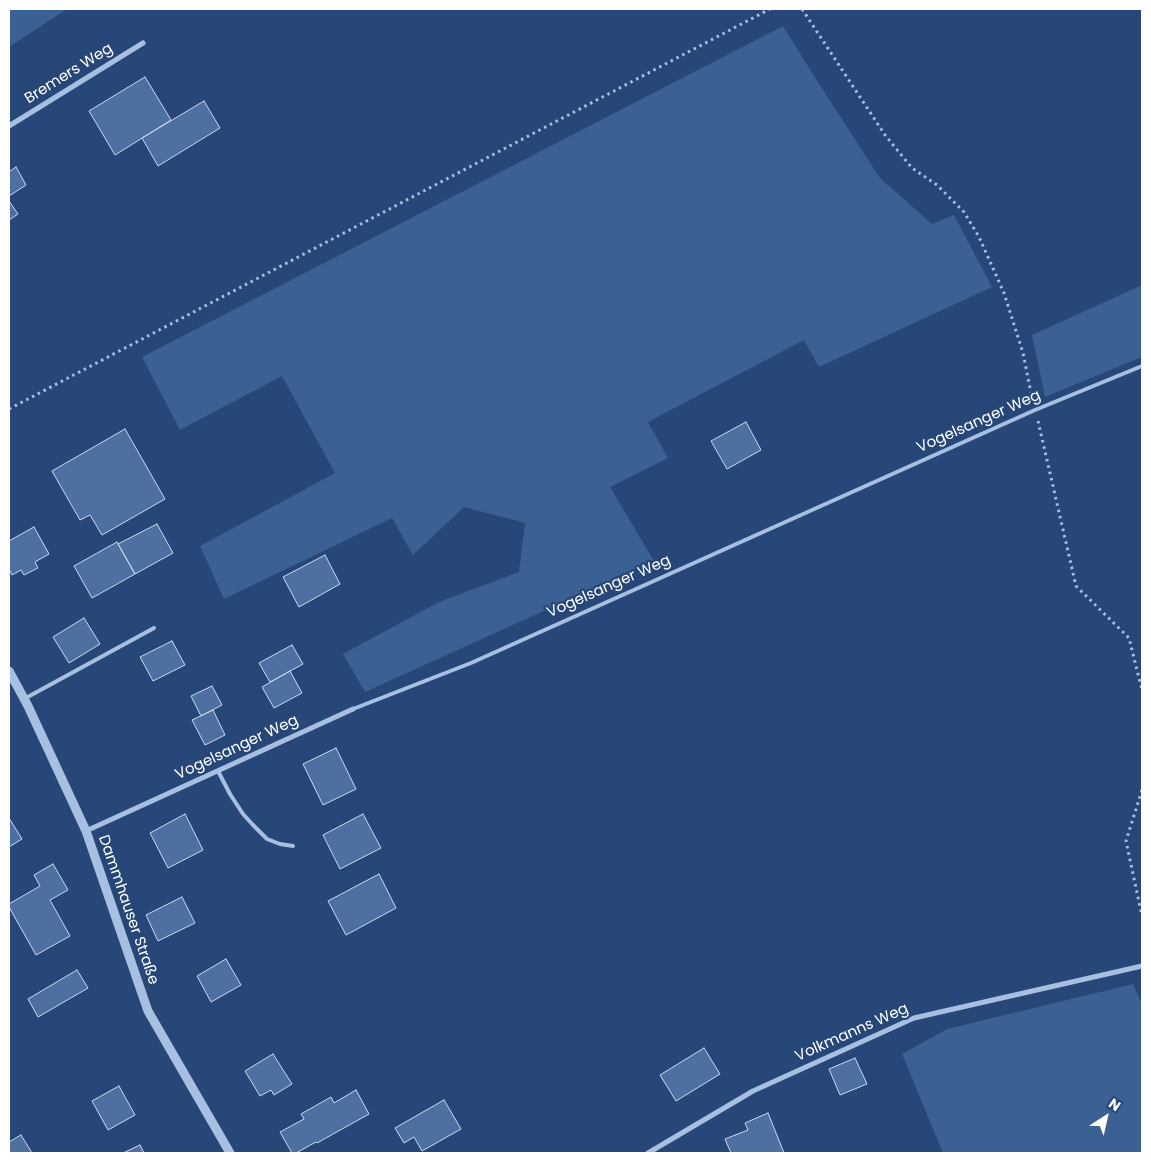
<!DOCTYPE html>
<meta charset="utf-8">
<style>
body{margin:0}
#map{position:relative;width:1151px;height:1162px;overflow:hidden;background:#264777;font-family:Poppins,sans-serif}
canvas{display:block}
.frame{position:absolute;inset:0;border:10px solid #fff;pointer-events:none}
.north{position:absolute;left:1081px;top:1092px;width:50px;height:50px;-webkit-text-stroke:4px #264777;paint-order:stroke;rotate:35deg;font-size:14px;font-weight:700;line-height:20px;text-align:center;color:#fff}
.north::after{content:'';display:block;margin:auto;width:18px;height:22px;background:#fff;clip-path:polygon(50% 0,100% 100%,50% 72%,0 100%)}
</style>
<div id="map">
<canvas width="1151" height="1162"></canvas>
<div class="frame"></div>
<div class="north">N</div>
</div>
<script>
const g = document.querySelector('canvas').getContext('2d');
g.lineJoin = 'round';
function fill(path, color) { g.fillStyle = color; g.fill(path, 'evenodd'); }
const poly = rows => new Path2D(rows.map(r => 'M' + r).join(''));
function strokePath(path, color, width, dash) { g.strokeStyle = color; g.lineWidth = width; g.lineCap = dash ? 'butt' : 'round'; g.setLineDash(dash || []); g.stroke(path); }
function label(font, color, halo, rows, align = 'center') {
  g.font = font + ' Poppins,sans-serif'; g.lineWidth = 4.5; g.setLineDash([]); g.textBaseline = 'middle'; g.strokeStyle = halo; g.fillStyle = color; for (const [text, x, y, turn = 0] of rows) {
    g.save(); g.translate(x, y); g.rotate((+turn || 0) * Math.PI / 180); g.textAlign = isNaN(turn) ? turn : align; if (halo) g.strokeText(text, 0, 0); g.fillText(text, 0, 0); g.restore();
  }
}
fill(poly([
 [9,9,67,9,9,47],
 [783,26,816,79,880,178,932,224,954,215,992,287,819,367,804,340,648,422,668,458,610,487,654,561,365,692,343,654,439,602,519,572,525,523,464,507,413,555,392,518,224,599,200,546,335,473,282,376,180,430,142,357],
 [1142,285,1142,357,1045,397,1032,335],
 [1133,984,1142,1004,1142,1153,943,1153,902,1054,947,1029]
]), '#3a6094');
const building = poly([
 [145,77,171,120,115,155,89,111,145,77],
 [204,101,220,128,158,166,142,138,204,101],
 [16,167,26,185,9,196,9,172,16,167],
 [9,201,18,214,9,220,9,201],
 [746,422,761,450,727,469,711,441,746,422],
 [125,429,165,499,102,535,90,515,80,520,52,471,125,429],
 [157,524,173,553,135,574,118,544,157,524],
 [34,527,49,554,35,562,38,568,24,575,21,570,12,575,9,569,9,541,34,527],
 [117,542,135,574,92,598,74,566,117,542],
 [325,555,340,584,299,607,283,577,325,555],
 [84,618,100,644,69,663,53,637,84,618],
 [172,641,185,665,153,681,140,657,172,641],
 [292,645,303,664,270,682,259,663,292,645],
 [290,671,302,693,274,708,262,687,290,671],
 [212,686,222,705,201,716,191,696,212,686],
 [213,710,225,735,205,745,192,720,213,710],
 [336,748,356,789,323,805,303,764,336,748],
 [185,814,203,850,168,868,150,833,185,814],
 [363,814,381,848,340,869,323,835,363,814],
 [9,818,22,839,9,847,9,818],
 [53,864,68,890,50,900,70,936,36,955,9,907,9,904,40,886,34,875,53,864],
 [379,874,396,908,346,935,328,901,379,874],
 [182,897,195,923,158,941,146,915,182,897],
 [226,959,241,985,211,1002,197,976,226,959],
 [77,970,88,988,38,1017,28,999,77,970],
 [704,1048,720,1074,676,1101,660,1075,704,1048],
 [273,1054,292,1084,274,1095,271,1090,260,1096,245,1071,273,1054],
 [855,1058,867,1084,840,1095,829,1069,855,1058],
 [119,1086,135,1115,108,1130,92,1101,119,1086],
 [356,1090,369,1114,317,1143,316,1142,296,1153,292,1153,280,1132,304,1119,301,1114,331,1097,334,1103,356,1090],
 [444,1100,461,1129,422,1151,414,1137,404,1143,395,1128,444,1100],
 [768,1113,784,1153,731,1153,725,1139,748,1130,745,1123,768,1113],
 [21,1135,32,1153,9,1153,9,1142,21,1135],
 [140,1145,144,1153,123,1153,140,1145]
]);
fill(building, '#4e70a0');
strokePath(building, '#cadbf2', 1);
strokePath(poly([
 [802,9,885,135,912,168,937,185,964,212,979,237,1004,293,1023,353,1032,398],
 [9,409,770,9],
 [1038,421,1076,586,1129,638,1142,690],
 [1142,790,1126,841,1142,916]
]), '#a7c0e2', 3, [2.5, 4]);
strokePath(poly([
 [24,699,154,628],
 [353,709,471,663,1035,410,1142,366],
 [218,771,230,794,243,814,253,825,267,839,280,844,293,846]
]), '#a7c0e2', 4);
strokePath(poly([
 [9,126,143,43],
 [86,831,353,709],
 [648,1153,753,1091,914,1018,1142,966]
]), '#a7c0e2', 5);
strokePath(poly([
 [9,671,28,706,86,831,148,1011,230,1153]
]), '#a7c0e2', 9);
label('15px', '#fff', '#264777', [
 ["Bremers Weg",69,74,-32],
 ["Vogelsanger Weg",979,422,-24],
 ["Vogelsanger Weg",609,587,-24],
 ["Vogelsanger Weg",237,748,-25],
 ["Dammhauser Straße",128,910,71],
 ["Volkmanns Weg",852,1033,-24]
]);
</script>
